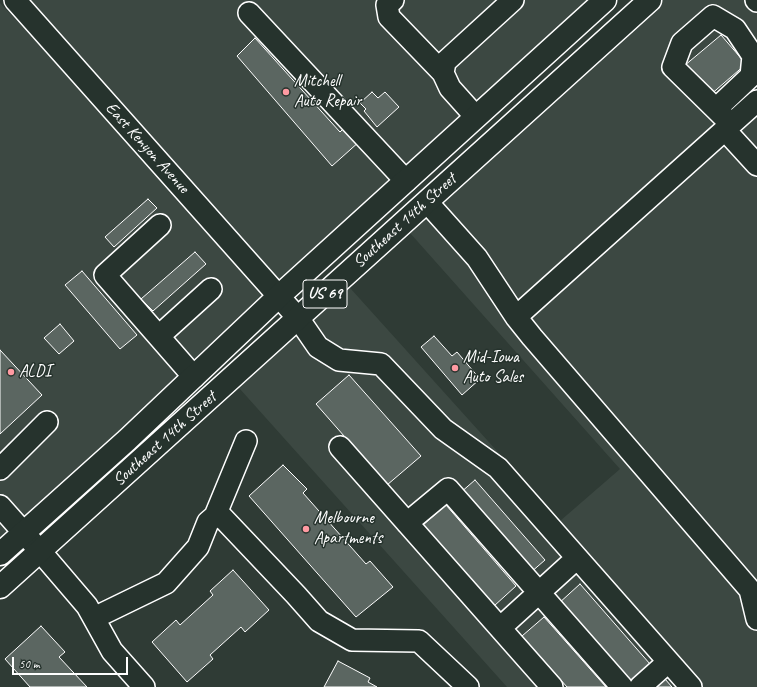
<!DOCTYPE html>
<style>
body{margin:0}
#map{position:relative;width:757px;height:687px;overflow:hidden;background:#2f3b35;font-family:Caveat,sans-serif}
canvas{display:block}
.scale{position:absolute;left:12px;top:657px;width:116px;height:18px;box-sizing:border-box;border:2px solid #fff;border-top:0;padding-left:5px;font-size:12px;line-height:14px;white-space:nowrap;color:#fff;-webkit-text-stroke:3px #26332d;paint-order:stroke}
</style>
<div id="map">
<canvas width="757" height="687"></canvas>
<div class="scale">50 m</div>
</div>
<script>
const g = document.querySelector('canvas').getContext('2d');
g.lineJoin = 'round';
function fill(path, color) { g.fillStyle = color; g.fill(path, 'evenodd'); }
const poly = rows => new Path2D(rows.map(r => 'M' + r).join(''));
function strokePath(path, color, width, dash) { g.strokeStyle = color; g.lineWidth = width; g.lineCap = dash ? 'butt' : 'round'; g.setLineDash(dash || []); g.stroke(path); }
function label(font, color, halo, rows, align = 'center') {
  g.font = font + ' Caveat,sans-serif'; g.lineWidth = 3; g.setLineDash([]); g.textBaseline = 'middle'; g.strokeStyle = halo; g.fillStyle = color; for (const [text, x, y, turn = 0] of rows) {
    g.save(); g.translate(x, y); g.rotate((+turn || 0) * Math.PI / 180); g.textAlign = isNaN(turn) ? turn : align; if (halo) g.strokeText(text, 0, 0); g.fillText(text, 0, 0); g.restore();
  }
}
fill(poly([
 [15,0,605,0,0,554,0,3,267,283],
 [650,0,757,0,757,687,507,687,231,379,342,279,560,521,620,469,402,224]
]), '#3c4842');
const building = poly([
 [721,35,746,64,709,96,684,66,721,35],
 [255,38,340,132,344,128,360,141,332,166,237,56,255,38],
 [372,92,378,98,385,92,399,107,377,127,364,111,366,109,360,103,372,92],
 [148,199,157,208,114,247,105,237,148,199],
 [195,252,206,264,153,311,141,299,195,252],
 [82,271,137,335,120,349,65,285,82,271],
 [60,324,74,341,59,354,44,338,60,324],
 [434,336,452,356,457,352,480,379,462,395,421,347,434,336],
 [0,350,42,395,0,434,0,350],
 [349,375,421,456,387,485,316,404,349,375],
 [283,465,307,489,303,493,366,564,370,561,393,587,356,617,249,496,283,465],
 [475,480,545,560,530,573,460,493,475,480],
 [446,505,516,586,494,606,423,525,446,505],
 [233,570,269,610,245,632,241,627,210,655,213,659,187,682,152,642,176,620,180,625,213,595,210,591,233,570],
 [580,584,650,664,628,683,558,604,580,584],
 [544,617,606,687,567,687,522,636,544,617],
 [41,626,65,652,59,657,87,687,30,687,5,659,41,626],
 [338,661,370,678,368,682,377,687,324,687,338,661],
 [665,679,672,687,656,687,665,679]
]);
fill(building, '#5b6661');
strokePath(building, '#fff', 1);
const minor = poly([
 [15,0,298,318,318,347,339,360,381,364,443,429,498,468,691,687],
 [393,0,387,5,389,17,443,73],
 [756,0,757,1],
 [249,13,406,181],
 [716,109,751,76,753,56,735,29,713,16,682,43,673,67,731,124],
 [476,117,450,88,443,73,445,62,513,0],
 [725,130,757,165],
 [427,202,477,258,516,317,532,337,750,590,757,619],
 [160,225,105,275,194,377],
 [516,317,757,101],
 [159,336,211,289],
 [340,447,552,687],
 [0,469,47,422],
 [0,506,40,551,87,606,112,651,144,687],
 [215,516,246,441],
 [407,523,448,489,622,687],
 [94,618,166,583,198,547,208,522,215,516,222,517,296,595,319,621,352,640,419,641,468,687],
 [500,628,577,558],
 [640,687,668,662]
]);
const major = poly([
 [0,554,127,440,279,296,605,0],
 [0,587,650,0]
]);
strokePath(minor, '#fff', 24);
strokePath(major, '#fff', 25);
strokePath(minor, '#26332d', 21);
strokePath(major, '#26332d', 22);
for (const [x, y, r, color] of [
 [286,92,4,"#ff9aa2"],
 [455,368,4,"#ff9aa2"],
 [11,372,4,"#ff9aa2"],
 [306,529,4,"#ff9aa2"]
]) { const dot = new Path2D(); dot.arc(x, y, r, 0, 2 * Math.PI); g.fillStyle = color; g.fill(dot); strokePath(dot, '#26332d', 1.5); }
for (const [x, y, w] of [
 [325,294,44]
]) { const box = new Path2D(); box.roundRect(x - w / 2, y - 14, w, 28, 3); g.fillStyle = '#26332d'; g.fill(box); strokePath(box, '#fff', 1); }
label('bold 16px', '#fff', null, [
 ["US 69",325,294]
]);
label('17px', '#fff', '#26332d', [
 ["Mitchell",294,82],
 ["Auto Repair",294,102],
 ["Mid-Iowa",463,358],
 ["Auto Sales",463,378],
 ["ALDI",19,372],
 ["Melbourne",314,519],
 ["Apartments",314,539]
], 'left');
label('17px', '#fff', '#26332d', [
 ["East Kenyon Avenue",147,148,48],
 ["Southeast 14th Street",405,221,-42],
 ["Southeast 14th Street",165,439,-42]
]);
</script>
